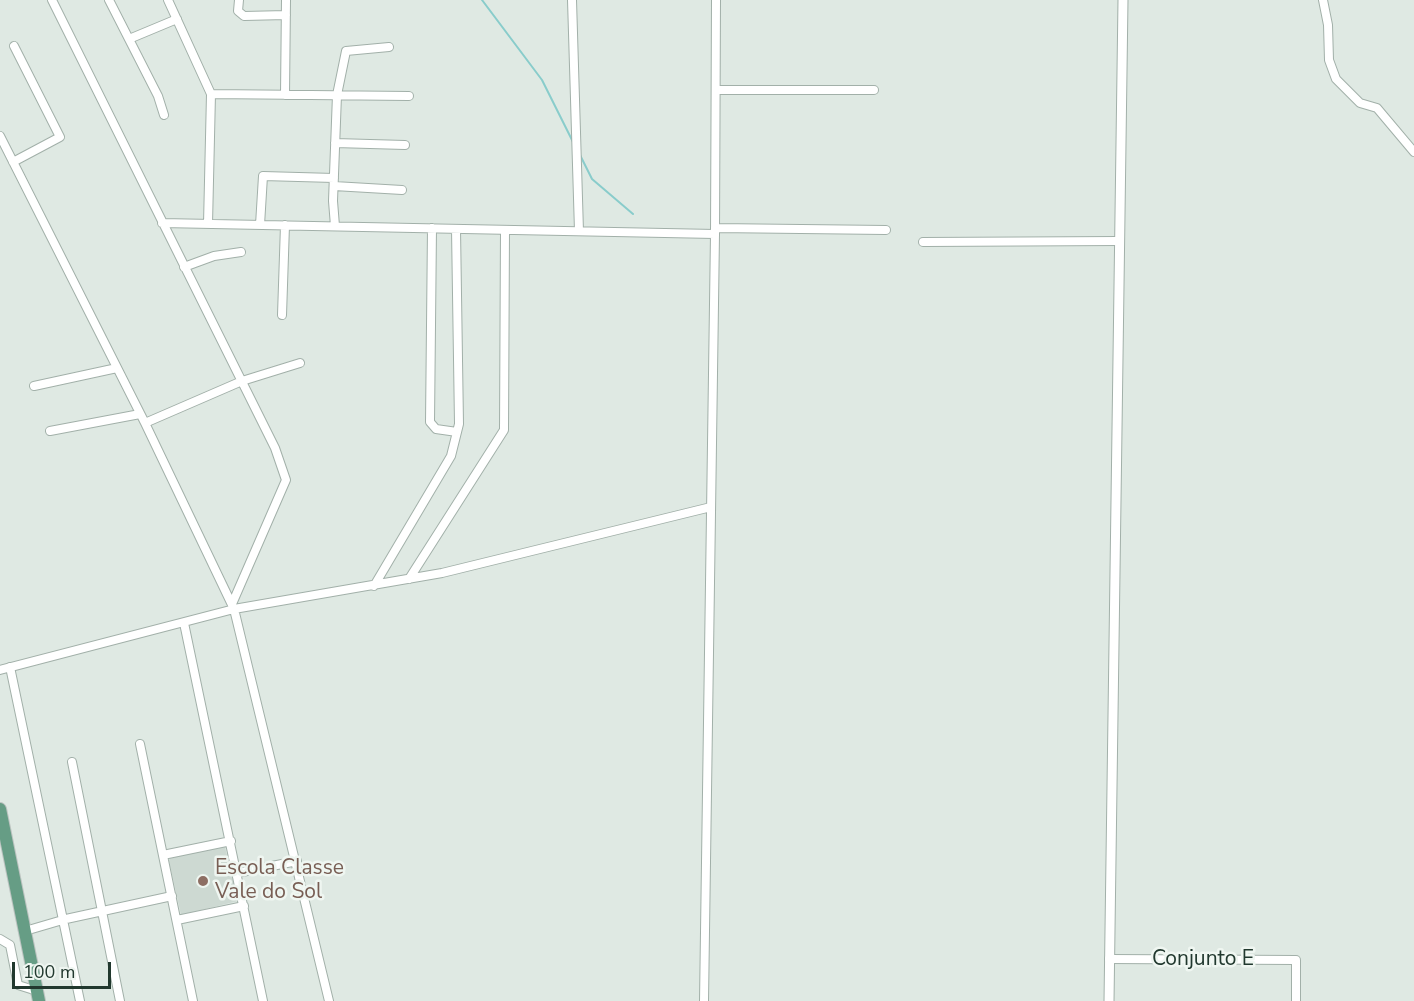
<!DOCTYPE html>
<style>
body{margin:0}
#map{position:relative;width:1414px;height:1001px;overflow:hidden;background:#dfe9e3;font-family:"Nunito Sans",sans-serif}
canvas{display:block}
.scale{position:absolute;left:12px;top:962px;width:99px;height:27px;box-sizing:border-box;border:3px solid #21382e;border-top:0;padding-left:8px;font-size:18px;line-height:21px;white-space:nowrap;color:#21382e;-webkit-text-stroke:4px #eff6f1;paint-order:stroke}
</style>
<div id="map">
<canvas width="1414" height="1001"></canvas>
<div class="scale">100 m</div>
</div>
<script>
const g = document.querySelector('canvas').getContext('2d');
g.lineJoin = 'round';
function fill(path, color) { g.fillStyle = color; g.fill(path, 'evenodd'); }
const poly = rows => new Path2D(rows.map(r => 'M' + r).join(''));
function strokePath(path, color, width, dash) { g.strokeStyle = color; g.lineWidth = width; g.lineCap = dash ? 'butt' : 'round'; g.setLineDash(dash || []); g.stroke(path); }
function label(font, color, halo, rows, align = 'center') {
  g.font = font + ' "Nunito Sans",sans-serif'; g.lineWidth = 5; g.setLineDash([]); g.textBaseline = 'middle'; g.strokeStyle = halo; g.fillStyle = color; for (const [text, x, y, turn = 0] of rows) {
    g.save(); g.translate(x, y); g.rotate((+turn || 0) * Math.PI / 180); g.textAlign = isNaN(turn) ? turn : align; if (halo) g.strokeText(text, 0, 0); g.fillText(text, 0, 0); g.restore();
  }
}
fill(poly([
 [225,847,238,901,181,915,169,861,170,857]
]), '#cdd9d2');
strokePath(poly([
 [482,0,542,80,573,142],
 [580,155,592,179,633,214]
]), '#89cccb', 2);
const minor = poly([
 [52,0,275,448,286,480,232,604],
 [109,0,158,96,164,115],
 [168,0,211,94,208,224],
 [239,0,238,11,244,16,286,15],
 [572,0,579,231],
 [1323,0,1328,25,1329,60,1336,79,1360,103,1377,108,1414,152],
 [129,39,177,19],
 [716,90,874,90],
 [211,94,409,96],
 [285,95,286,0],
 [0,136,145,423,234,609,329,1001],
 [335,143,405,145],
 [13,162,60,137,14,46],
 [334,186,402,190],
 [162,223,715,234],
 [260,225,263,176,334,178],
 [335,226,333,201,337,95,346,51,389,47],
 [432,228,430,422,436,429,457,432],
 [716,228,886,230],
 [923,242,1119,241],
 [184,267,214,256,241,252],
 [282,315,285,225],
 [34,386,117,368],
 [145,423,242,381,300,363],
 [50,431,140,414],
 [409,579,504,430,505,230],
 [374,586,451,456,459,424,456,229],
 [184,623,263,1001],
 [10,667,80,1001],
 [0,670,234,609,442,573,711,507],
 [140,744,193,1001],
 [72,762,120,1001],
 [163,855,231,841],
 [237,873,297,861],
 [177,920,244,906],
 [25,931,66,919,172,896],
 [0,939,10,945,18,985,37,991],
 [1109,959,1296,960,1296,1001],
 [704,1001,715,234,716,0]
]);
const tertiary = poly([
 [1109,1001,1123,0]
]);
const primary = poly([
 [0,809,39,1001]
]);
strokePath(minor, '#a2b0a9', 10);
strokePath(tertiary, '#a2b0a9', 11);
strokePath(primary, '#bcc3c0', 14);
strokePath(minor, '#fff', 8);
strokePath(tertiary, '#fff', 9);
strokePath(primary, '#669d85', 12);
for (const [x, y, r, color] of [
 [203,881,6,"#8d6e63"]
]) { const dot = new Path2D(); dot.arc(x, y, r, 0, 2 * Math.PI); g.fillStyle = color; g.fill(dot); strokePath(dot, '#eff6f1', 2); }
label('21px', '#785e54', '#eff6f1', [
 ["Escola Classe",215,869],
 ["Vale do Sol",215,893]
], 'left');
label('21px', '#21382e', '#eff6f1', [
 ["Conjunto E",1203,960]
]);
</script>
